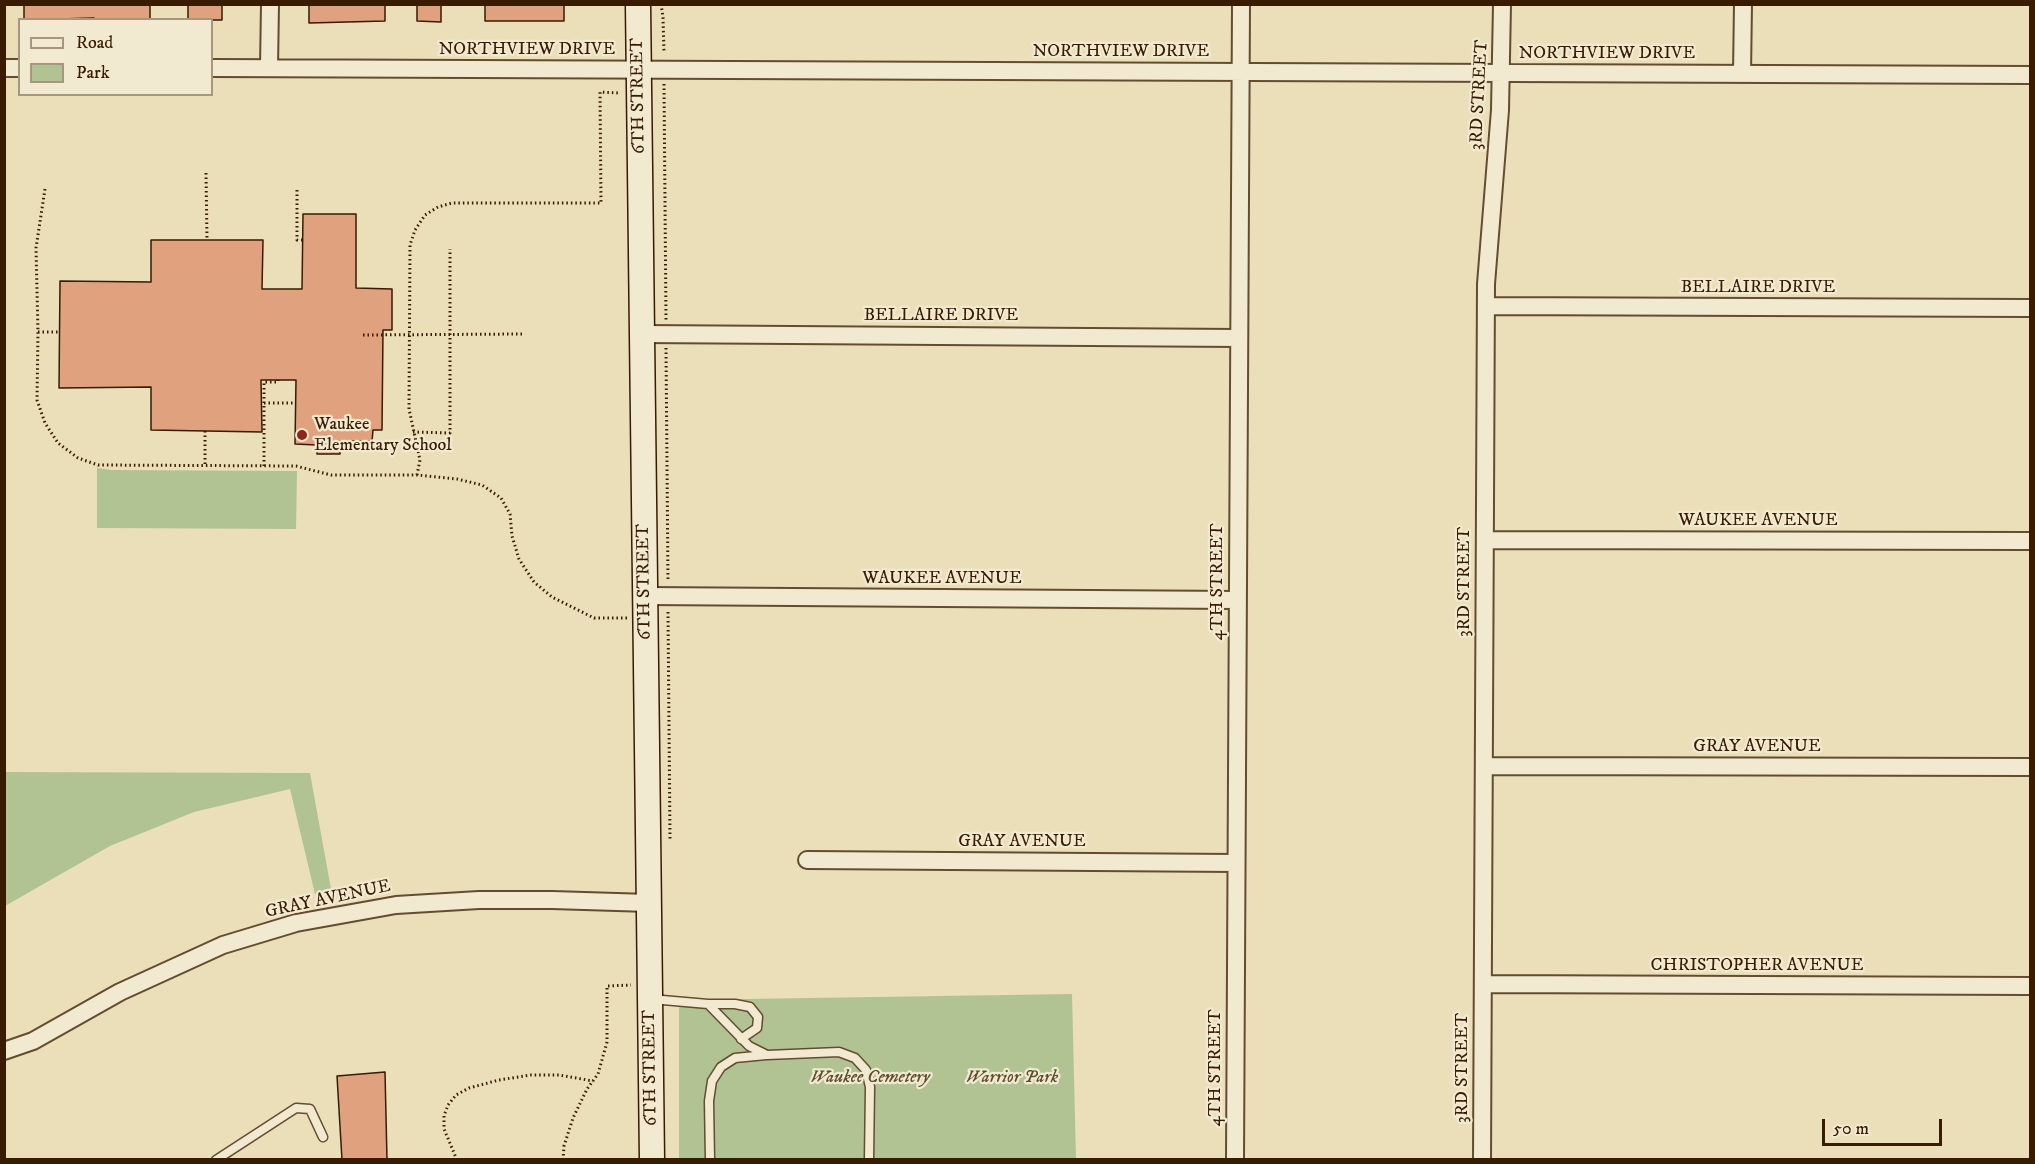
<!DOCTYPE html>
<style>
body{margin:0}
#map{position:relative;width:2035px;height:1164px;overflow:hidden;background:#eadfb8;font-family:"IM FELL DW Pica",serif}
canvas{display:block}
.frame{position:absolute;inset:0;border:6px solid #381b01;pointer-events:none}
.legend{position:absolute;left:18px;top:18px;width:195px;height:78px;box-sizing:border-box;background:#f1ead1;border:2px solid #a7977e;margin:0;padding:8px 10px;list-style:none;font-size:18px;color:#381b01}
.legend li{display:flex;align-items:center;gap:12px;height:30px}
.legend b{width:30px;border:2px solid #a7977e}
.scale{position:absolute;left:1822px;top:1119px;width:120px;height:27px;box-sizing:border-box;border:3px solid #381b01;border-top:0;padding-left:8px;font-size:18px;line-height:21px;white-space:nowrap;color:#381b01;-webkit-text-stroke:4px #f1ead1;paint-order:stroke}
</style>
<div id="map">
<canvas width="2035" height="1164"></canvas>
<div class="frame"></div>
<ul class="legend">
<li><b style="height:8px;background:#f1ead1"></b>Road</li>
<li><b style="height:16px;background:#b1c393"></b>Park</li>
</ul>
<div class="scale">50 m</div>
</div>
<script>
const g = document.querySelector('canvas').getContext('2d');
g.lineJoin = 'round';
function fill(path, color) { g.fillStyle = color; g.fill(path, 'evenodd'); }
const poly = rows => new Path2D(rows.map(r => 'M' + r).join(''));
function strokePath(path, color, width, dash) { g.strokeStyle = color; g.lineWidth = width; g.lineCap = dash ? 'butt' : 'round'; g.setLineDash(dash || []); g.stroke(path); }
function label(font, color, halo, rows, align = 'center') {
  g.font = font + ' "IM FELL DW Pica",serif'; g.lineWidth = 4.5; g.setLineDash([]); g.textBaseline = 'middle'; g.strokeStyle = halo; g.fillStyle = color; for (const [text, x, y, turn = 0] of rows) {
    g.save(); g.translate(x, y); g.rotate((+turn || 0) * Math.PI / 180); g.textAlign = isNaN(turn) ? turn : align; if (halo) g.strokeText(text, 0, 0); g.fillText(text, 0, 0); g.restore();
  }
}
fill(poly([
 [97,468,111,470,297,471,296,529,97,528],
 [5,772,310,773,331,889,315,894,290,789,194,812,110,846,5,906],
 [1072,994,1076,1159,679,1159,679,1000]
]), '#b1c393');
const building = poly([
 [24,4,150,4,150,20,94,20,94,18,24,20,24,4],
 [188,4,222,4,222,20,188,20,188,4],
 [309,4,385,4,385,21,309,23,309,4],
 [417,4,441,4,441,22,417,21,417,4],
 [485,4,564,4,564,21,485,21,485,4],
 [303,214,356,214,356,288,392,289,392,330,383,330,382,430,373,430,372,441,340,441,340,454,317,454,317,445,295,444,296,380,261,380,262,432,151,430,151,387,59,388,60,281,151,282,151,240,263,240,262,289,302,289,303,214],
 [385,1072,387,1160,342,1160,337,1076,385,1072]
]);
fill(building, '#e0a17f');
strokePath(building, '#381b01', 1.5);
const lane = poly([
 [651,999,708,1004,749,1046,767,1055,839,1052,855,1058,866,1070,870,1087,869,1160],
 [708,1004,735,1004,750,1007,758,1017,757,1028,741,1039],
 [216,1160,296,1108,310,1109,323,1137],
 [710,1160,709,1101,712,1081,721,1067,735,1058,766,1055]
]);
const street = poly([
 [4,68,20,68],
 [212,68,2030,75],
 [269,68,270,4],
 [1742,74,1743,4],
 [1486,306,2030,308],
 [642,334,1239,338],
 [1485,540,2030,541],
 [645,596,1237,600],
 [1484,766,2030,767],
 [807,860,1236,863],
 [1483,984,2030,986],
 [4,1051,33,1041,120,992,223,945,296,923,396,905,479,900,552,900,649,903],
 [1235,1160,1241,4],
 [1482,1160,1486,284,1500,110,1502,4]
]);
const secondary = poly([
 [638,4,652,1160]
]);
strokePath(lane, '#644c2f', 11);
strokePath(street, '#644c2f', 20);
strokePath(secondary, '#381b01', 27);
strokePath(poly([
 [661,4,663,17,664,53],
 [664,84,666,320],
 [206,173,207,240],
 [45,189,36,248,38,332,37,400,45,423,58,443,78,458,98,465,296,466,331,475,417,475,457,479,482,485,501,498,510,514,512,536,519,559,534,582,552,597,594,618,627,618],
 [297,190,297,240,303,240],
 [38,332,60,332],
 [363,335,522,334],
 [666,348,668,581],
 [264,403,295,403],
 [205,431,205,465],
 [413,432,450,433,450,249],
 [264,466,264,382,278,382,278,380],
 [417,475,420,460,409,409,410,245,415,230,425,215,438,207,452,203,601,203,600,92,619,93],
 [668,612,670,839],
 [457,1160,444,1129,444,1116,448,1105,456,1095,469,1088,499,1080,531,1075,559,1075,593,1081],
 [563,1160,564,1146,573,1118,587,1089,598,1074,607,1042,607,986,631,985]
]), '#381b01', 3, [1.5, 3]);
strokePath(lane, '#f1ead1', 8);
strokePath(street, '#f1ead1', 16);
strokePath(secondary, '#f1ead1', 24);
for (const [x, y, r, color] of [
 [302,435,6,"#8f2418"]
]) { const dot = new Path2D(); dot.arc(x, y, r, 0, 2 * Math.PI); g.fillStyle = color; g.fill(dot); strokePath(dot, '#f1ead1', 2); }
label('18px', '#381b01', '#f1ead1', [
 ["NORTHVIEW DRIVE",527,50],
 ["NORTHVIEW DRIVE",1121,52],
 ["NORTHVIEW DRIVE",1607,54],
 ["3RD STREET",1480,95,-87],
 ["6TH STREET",639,96,-91],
 ["BELLAIRE DRIVE",1758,288],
 ["BELLAIRE DRIVE",941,316],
 ["WAUKEE AVENUE",1758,521],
 ["WAUKEE AVENUE",942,579],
 ["6TH STREET",645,582,-91],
 ["4TH STREET",1218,582,-90],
 ["3RD STREET",1465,582,-90],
 ["GRAY AVENUE",1757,747],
 ["GRAY AVENUE",1022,842],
 ["GRAY AVENUE",328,900,-12],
 ["CHRISTOPHER AVENUE",1757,966],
 ["6TH STREET",651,1068,-91],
 ["4TH STREET",1216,1068,-90],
 ["3RD STREET",1463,1068,-90]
]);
label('18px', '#381b01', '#f1ead1', [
 ["Waukee",314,425],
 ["Elementary School",314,446]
], 'left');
label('italic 18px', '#5c4d2d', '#f1ead1', [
 ["Waukee Cemetery",870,1078],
 ["Warrior Park",1012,1078]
]);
</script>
